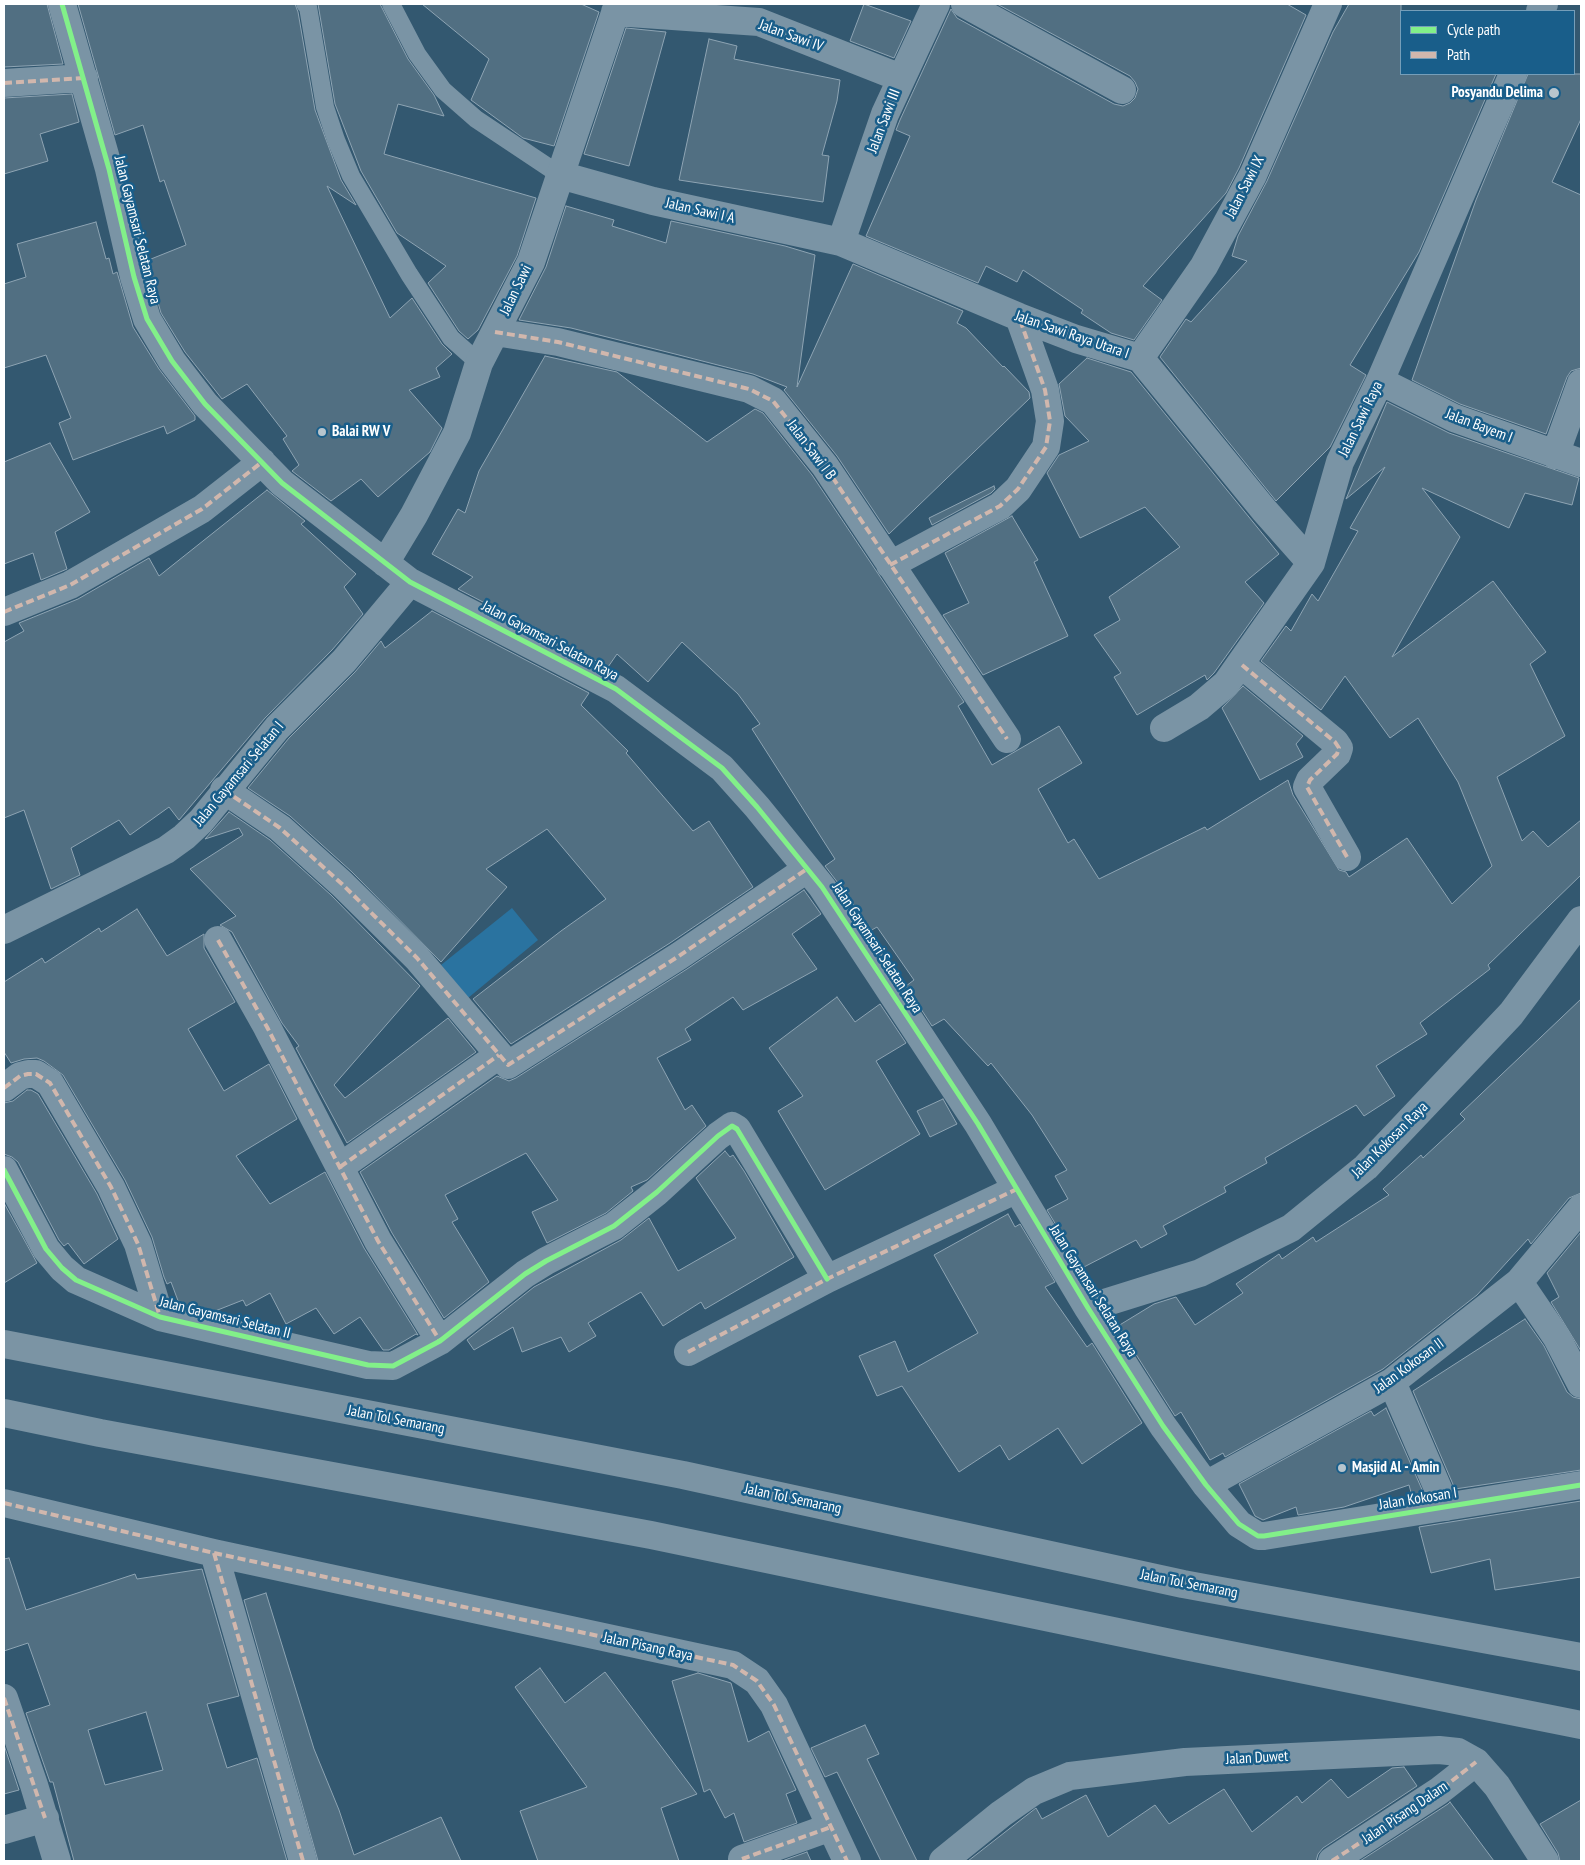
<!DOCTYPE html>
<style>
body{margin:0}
#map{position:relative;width:1585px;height:1865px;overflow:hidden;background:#335870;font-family:"PT Sans Narrow",sans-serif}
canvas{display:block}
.frame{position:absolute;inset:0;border:5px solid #fff;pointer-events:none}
.legend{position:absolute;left:1400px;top:10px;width:175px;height:65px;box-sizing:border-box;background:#195e8a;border:1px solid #759eb9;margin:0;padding:6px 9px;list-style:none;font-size:15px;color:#fff}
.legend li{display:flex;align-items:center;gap:10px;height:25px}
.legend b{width:25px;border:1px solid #759eb9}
</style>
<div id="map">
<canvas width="1585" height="1865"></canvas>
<div class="frame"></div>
<ul class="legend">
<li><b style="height:6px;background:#82f089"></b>Cycle path</li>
<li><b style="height:6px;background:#d1b7ad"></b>Path</li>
</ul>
</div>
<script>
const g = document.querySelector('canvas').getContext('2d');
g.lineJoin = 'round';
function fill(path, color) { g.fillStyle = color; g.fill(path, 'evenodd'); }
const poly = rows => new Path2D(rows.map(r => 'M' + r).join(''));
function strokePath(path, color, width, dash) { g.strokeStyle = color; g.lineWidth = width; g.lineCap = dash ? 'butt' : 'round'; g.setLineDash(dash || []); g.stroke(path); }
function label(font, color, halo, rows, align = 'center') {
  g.font = font + ' "PT Sans Narrow",sans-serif'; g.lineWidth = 5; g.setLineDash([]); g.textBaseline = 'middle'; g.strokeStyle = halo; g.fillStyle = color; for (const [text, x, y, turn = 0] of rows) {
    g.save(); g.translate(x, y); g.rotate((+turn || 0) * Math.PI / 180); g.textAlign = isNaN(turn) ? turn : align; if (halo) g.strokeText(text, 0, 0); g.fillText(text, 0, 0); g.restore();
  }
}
fill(poly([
 [512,908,538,940,468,998,441,965]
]), '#2a73a0');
const building = poly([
 [4,4,47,4,63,64,4,67,4,4],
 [78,4,295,4,298,12,315,110,341,180,356,205,327,186,390,318,412,298,442,344,452,354,436,368,440,377,409,390,442,428,430,452,378,497,361,479,331,501,292,471,299,465,283,439,287,436,247,384,222,399,185,352,161,313,146,261,186,245,164,180,160,182,143,125,115,135,78,4],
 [318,4,380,4,408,59,434,95,444,116,398,104,384,154,536,198,517,256,478,330,468,339,459,331,428,283,446,266,397,233,361,171,335,104,318,4],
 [422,4,581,4,599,12,554,146,523,138,471,100,489,59,422,4],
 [864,4,911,21,894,58,850,41,864,4],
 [997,4,1287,4,1306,15,1239,168,1226,193,1143,286,1162,300,1134,340,1111,333,1081,313,1083,310,1023,270,1017,282,986,266,978,283,866,236,910,136,896,130,900,120,951,9,957,18,1114,104,1123,106,1130,103,1135,98,1138,89,1135,82,1130,76,997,4],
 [1349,4,1401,4,1401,74,1496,74,1419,252,1350,365,1366,375,1330,447,1276,501,1160,357,1186,319,1191,322,1247,261,1232,256,1238,236,1267,181,1333,32,1349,4],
 [626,28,666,32,629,166,584,154,626,28],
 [709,39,737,46,734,59,840,80,837,101,822,155,829,156,823,202,679,180,709,39],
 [1528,74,1581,74,1581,119,1552,182,1581,195,1581,368,1571,371,1567,377,1546,434,1460,404,1412,380,1476,200,1528,74],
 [72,94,79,122,40,134,48,161,4,174,4,98,72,94],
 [566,206,614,220,612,226,666,243,671,221,785,246,815,255,797,387,853,264,963,311,957,323,966,328,1003,367,1004,366,1029,392,1030,398,889,534,837,456,784,390,787,387,753,374,675,354,571,328,519,320,546,267,566,206],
 [96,222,106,259,109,258,113,274,117,272,133,327,159,369,195,416,195,420,167,434,164,426,73,460,59,423,71,418,46,355,4,368,4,284,26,277,17,244,96,222],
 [545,356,617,372,707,442,755,409,763,413,812,475,964,702,958,706,992,765,1059,726,1082,763,1038,789,1068,843,1074,839,1099,879,1205,827,1207,830,1288,780,1293,795,1339,870,1346,872,1349,877,1407,838,1452,904,1492,866,1458,782,1418,718,1390,738,1345,676,1321,710,1261,661,1286,626,1291,631,1312,594,1318,601,1358,531,1350,528,1385,467,1346,499,1387,402,1449,433,1579,478,1572,505,1525,493,1509,528,1422,488,1460,537,1392,657,1493,581,1546,652,1530,664,1565,736,1497,777,1522,841,1533,831,1548,847,1581,820,1581,875,1488,965,1490,969,1420,1023,1427,1034,1376,1066,1395,1096,1364,1116,1356,1105,1265,1158,1267,1163,1224,1187,1226,1192,1163,1226,1167,1234,1141,1248,1136,1240,1082,1268,1047,1210,1068,1199,1055,1176,1067,1170,1032,1115,991,1063,988,1066,944,1019,932,1026,906,986,914,980,877,927,870,931,848,896,825,866,835,859,752,729,760,724,738,694,682,642,648,682,617,654,608,667,458,589,473,577,432,554,458,509,465,513,479,471,545,356],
 [1087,358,1131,372,1279,554,1245,582,1264,603,1214,673,1207,680,1205,675,1137,715,1114,677,1121,673,1094,635,1120,620,1109,597,1180,547,1145,507,1080,538,1047,473,1059,455,1089,441,1065,416,1059,384,1087,358],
 [50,443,90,512,55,532,67,569,41,580,33,553,4,564,4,462,50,443],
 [994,486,995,489,991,493,932,525,929,518,994,486],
 [267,490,305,521,301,524,356,574,344,587,363,614,332,650,265,718,179,820,169,807,130,835,119,820,71,848,80,875,51,889,24,810,4,818,4,642,24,631,19,623,78,599,149,558,159,576,267,490],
 [1012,516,1038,560,1034,562,1068,636,983,675,943,615,969,603,945,553,1012,516],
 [432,611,589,693,581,705,628,751,626,753,693,831,709,821,753,887,670,943,511,1044,473,999,561,931,606,899,547,829,486,869,507,887,441,962,352,872,290,816,248,788,289,738,355,672,381,641,385,648,432,611],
 [1243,686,1303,736,1296,744,1303,757,1260,780,1222,708,1243,686],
 [229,812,270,840,331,895,420,986,334,1085,345,1098,448,1018,476,1052,347,1143,296,1048,299,1046,282,1023,232,932,220,925,236,916,190,869,243,835,239,828,205,839,229,812],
 [804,890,821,914,792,934,817,969,743,1010,733,997,685,1029,691,1040,657,1058,685,1110,692,1105,706,1126,647,1180,631,1187,633,1191,606,1213,547,1243,532,1212,558,1200,526,1153,445,1195,458,1219,452,1222,489,1282,444,1318,392,1233,360,1172,497,1076,509,1081,516,1078,687,969,804,890],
 [137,909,167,956,204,934,204,948,235,1002,188,1029,224,1091,269,1064,297,1119,236,1156,270,1204,325,1172,364,1248,418,1335,416,1334,389,1350,383,1350,360,1317,334,1334,316,1308,286,1324,270,1293,246,1306,243,1300,210,1313,180,1306,171,1282,167,1284,164,1277,152,1237,125,1180,63,1075,44,1061,37,1058,24,1059,11,1063,4,1052,4,982,42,958,45,963,99,928,101,932,137,909],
 [837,997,855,1022,880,1004,906,1043,876,1061,920,1134,825,1190,778,1111,803,1096,769,1048,837,997],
 [1581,999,1581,1193,1569,1198,1531,1244,1528,1239,1477,1295,1383,1369,1225,1457,1223,1453,1210,1460,1181,1412,1175,1416,1118,1326,1154,1304,1176,1297,1195,1325,1243,1293,1236,1284,1279,1254,1282,1259,1313,1237,1316,1242,1389,1195,1383,1189,1421,1155,1423,1158,1465,1119,1460,1114,1581,999],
 [27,1090,31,1090,38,1094,97,1194,118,1239,84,1264,68,1243,64,1246,59,1240,18,1162,12,1157,4,1154,4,1103,13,1101,27,1090],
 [943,1099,957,1124,930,1137,917,1111,943,1099],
 [725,1151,730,1157,733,1155,744,1171,794,1257,705,1309,701,1302,663,1326,641,1292,588,1323,596,1336,569,1352,561,1337,522,1352,513,1327,474,1350,467,1340,534,1287,621,1240,649,1218,678,1271,736,1238,696,1178,725,1151],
 [4,1203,37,1263,4,1283,4,1203],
 [1008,1214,1015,1227,1020,1224,1055,1282,1045,1287,1087,1347,1092,1343,1142,1423,1082,1464,1058,1428,1009,1460,1000,1445,959,1472,902,1386,877,1396,859,1356,895,1341,908,1372,978,1333,934,1255,1008,1214],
 [1581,1232,1581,1351,1551,1302,1559,1297,1547,1273,1581,1232],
 [1525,1319,1544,1346,1567,1392,1573,1397,1581,1399,1581,1470,1455,1489,1413,1391,1525,1319],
 [1386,1408,1424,1494,1412,1496,1409,1485,1344,1507,1298,1515,1296,1507,1263,1520,1255,1516,1239,1484,1371,1411,1374,1416,1386,1408],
 [1581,1501,1581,1577,1495,1590,1490,1559,1431,1573,1419,1527,1581,1501],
 [9,1558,26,1610,135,1574,137,1579,202,1569,239,1696,207,1704,227,1768,257,1758,287,1861,74,1861,53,1782,50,1782,26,1713,50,1705,28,1643,4,1651,4,1559,9,1558],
 [146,1712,163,1770,105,1785,88,1730,146,1712],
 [266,1593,314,1749,339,1810,354,1855,441,1817,461,1861,318,1861,244,1600,266,1593],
 [540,1668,565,1703,605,1672,697,1794,661,1808,679,1861,538,1861,520,1811,587,1787,515,1687,540,1668],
 [698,1673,731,1683,748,1742,769,1731,796,1790,786,1794,797,1823,744,1842,734,1813,725,1818,710,1789,704,1792,672,1681,698,1673],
 [865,1725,879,1754,867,1759,917,1861,881,1861,837,1772,825,1777,811,1748,865,1725],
 [4,1745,19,1790,4,1794,4,1745],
 [1404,1767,1417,1786,1323,1848,1318,1854,1316,1861,968,1861,1036,1808,1042,1819,1086,1795,1108,1837,1155,1805,1169,1824,1224,1789,1252,1832,1297,1796,1302,1803,1331,1779,1348,1798,1392,1768,1404,1767],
 [1581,1800,1581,1861,1560,1861,1558,1853,1540,1824,1581,1800],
 [1450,1802,1494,1861,1360,1861,1448,1804,1450,1802],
 [807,1852,811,1861,782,1861,807,1852]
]);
fill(building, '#516f82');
strokePath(building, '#8ea4b3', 1);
strokePath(poly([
 [305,4,308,7,325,107,336,140,351,176,409,274,451,338,479,363],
 [391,4,417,54,443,90,476,119,560,175]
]), '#7a94a5', 18);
strokePath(poly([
 [62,4,109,169,134,277,147,319,172,361,205,404,282,483,410,582,616,689,722,768,757,807,822,887,978,1124,1088,1308,1163,1426,1206,1485,1239,1524,1258,1536,1264,1536,1581,1485],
 [965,4,1122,90],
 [1540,11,1544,4],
 [615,12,759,22,901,78],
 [4,83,84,78],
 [560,175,653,201,841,242,1019,317,1076,339,1140,358,1264,510,1311,563],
 [841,242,885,114,936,4],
 [495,332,558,342,749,389,773,401,825,466,1007,739],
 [1140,358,1204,266,1253,175,1328,4],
 [1380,381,1454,418,1581,463],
 [1555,455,1581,383],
 [385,563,414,515,457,433,479,363,531,262,618,4],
 [890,565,1000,506,1018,489,1046,447,1050,421,1045,390,1019,317],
 [4,612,70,585,202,509,262,462],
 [1242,665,1335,742,1339,748,1337,754,1310,780,1307,787,1347,857],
 [1164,728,1199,707,1226,684,1311,563,1340,462,1380,381,1513,74],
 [224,790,280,828,342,884,417,958,508,1065,679,956,807,869],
 [4,930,166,850,184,837,201,821,277,728,344,661,410,582],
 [218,940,267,1027,378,1241,440,1341],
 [4,1088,20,1076,28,1074,36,1074,50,1083,111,1187,138,1244,160,1317],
 [340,1167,499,1055],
 [4,1170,46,1249,62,1268,76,1280,160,1317,368,1365,393,1366,440,1341,525,1274,546,1261,614,1226,657,1192,718,1136,732,1126,737,1129,827,1279],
 [1519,1282,1557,1338,1581,1384],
 [1088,1308,1200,1273,1291,1228,1366,1167,1511,1014,1581,920],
 [688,1352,827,1279,1017,1189],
 [1392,1382,1446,1507],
 [1206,1485,1392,1382,1519,1282,1581,1208],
 [4,1503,214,1553,733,1665,757,1681,774,1705,847,1861],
 [214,1553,303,1861],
 [4,1698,34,1785,57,1861],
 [4,1830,45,1818],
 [742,1859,831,1827],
 [943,1861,1001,1814,1034,1791,1070,1776,1185,1762,1439,1750,1458,1752,1476,1762,1497,1786,1545,1861],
 [1332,1861,1439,1791,1476,1762]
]), '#7a94a5', 28);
strokePath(poly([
 [4,1344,683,1475,1183,1584,1581,1657],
 [4,1413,100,1433,651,1535,1185,1646,1581,1725]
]), '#7b94a4', 28);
strokePath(poly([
 [4,83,84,78],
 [495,332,558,342,749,389,773,401,825,466,1007,739],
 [890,565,1000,506,1018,489,1046,447,1050,421,1045,390,1019,317],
 [4,612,70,585,202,509,262,462],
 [1242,665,1335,742,1339,748,1337,754,1310,780,1307,787,1347,857],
 [224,790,280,828,342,884,417,958,508,1065,679,956,807,869],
 [218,940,267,1027,378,1241,440,1341],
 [4,1088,20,1076,28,1074,36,1074,50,1083,111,1187,138,1244,160,1317],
 [340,1167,499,1055],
 [688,1352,827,1279,1017,1189],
 [4,1503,214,1553,733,1665,757,1681,774,1705,847,1861],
 [214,1553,303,1861],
 [4,1698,45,1818],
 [742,1859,831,1827],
 [1332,1861,1439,1791,1476,1762]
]), '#d1b7ad', 4, [8, 4]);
strokePath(poly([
 [62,4,109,169,134,277,147,319,172,361,205,404,282,483,410,582,616,689,722,768,757,807,822,887,978,1124,1088,1308,1163,1426,1206,1485,1239,1524,1258,1536,1264,1536,1581,1485],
 [4,1170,46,1249,62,1268,76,1280,160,1317,368,1365,393,1366,440,1341,525,1274,546,1261,614,1226,657,1192,718,1136,732,1126,737,1129,827,1279]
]), '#82f089', 5);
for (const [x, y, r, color] of [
 [1554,93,6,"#b8c5cd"],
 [322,432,5,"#b8c5cd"],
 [1342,1468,5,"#b8c5cd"]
]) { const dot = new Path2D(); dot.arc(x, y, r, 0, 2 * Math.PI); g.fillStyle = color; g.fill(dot); strokePath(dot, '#195e8a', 2); }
label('15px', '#fff', '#195e8a', [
 ["Jalan Sawi IV",791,36,20],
 ["Jalan Sawi III",884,121,-69],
 ["Jalan Sawi IX",1245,187,-63],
 ["Jalan Sawi I A",700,211,13],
 ["Jalan Gayamsari Selatan Raya",137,230,76],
 ["Jalan Sawi",516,290,-64],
 ["Jalan Sawi Raya Utara I",1072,335,19],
 ["Jalan Sawi Raya",1361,419,-64],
 ["Jalan Bayem I",1479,426,21],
 ["Jalan Sawi I B",811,450,53],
 ["Jalan Gayamsari Selatan Raya",550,641,28],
 ["Jalan Gayamsari Selatan I",239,774,-50],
 ["Jalan Gayamsari Selatan Raya",877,948,57],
 ["Jalan Kokosan Raya",1390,1140,-45],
 ["Jalan Gayamsari Selatan Raya",1093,1291,58],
 ["Jalan Gayamsari Selatan II",225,1318,14],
 ["Jalan Kokosan II",1409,1366,-36],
 ["Jalan Tol Semarang",396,1420,11],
 ["Jalan Tol Semarang",793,1499,12],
 ["Jalan Kokosan I",1418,1499,-9],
 ["Jalan Tol Semarang",1189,1584,11],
 ["Jalan Pisang Raya",648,1647,12],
 ["Jalan Duwet",1257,1758,-3],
 ["Jalan Pisang Dalam",1405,1813,-34]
]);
label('bold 15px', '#fff', '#195e8a', [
 ["Posyandu Delima",1543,93,"right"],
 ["Balai RW V",332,432],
 ["Masjid Al - Amin",1352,1468]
], 'left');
</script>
